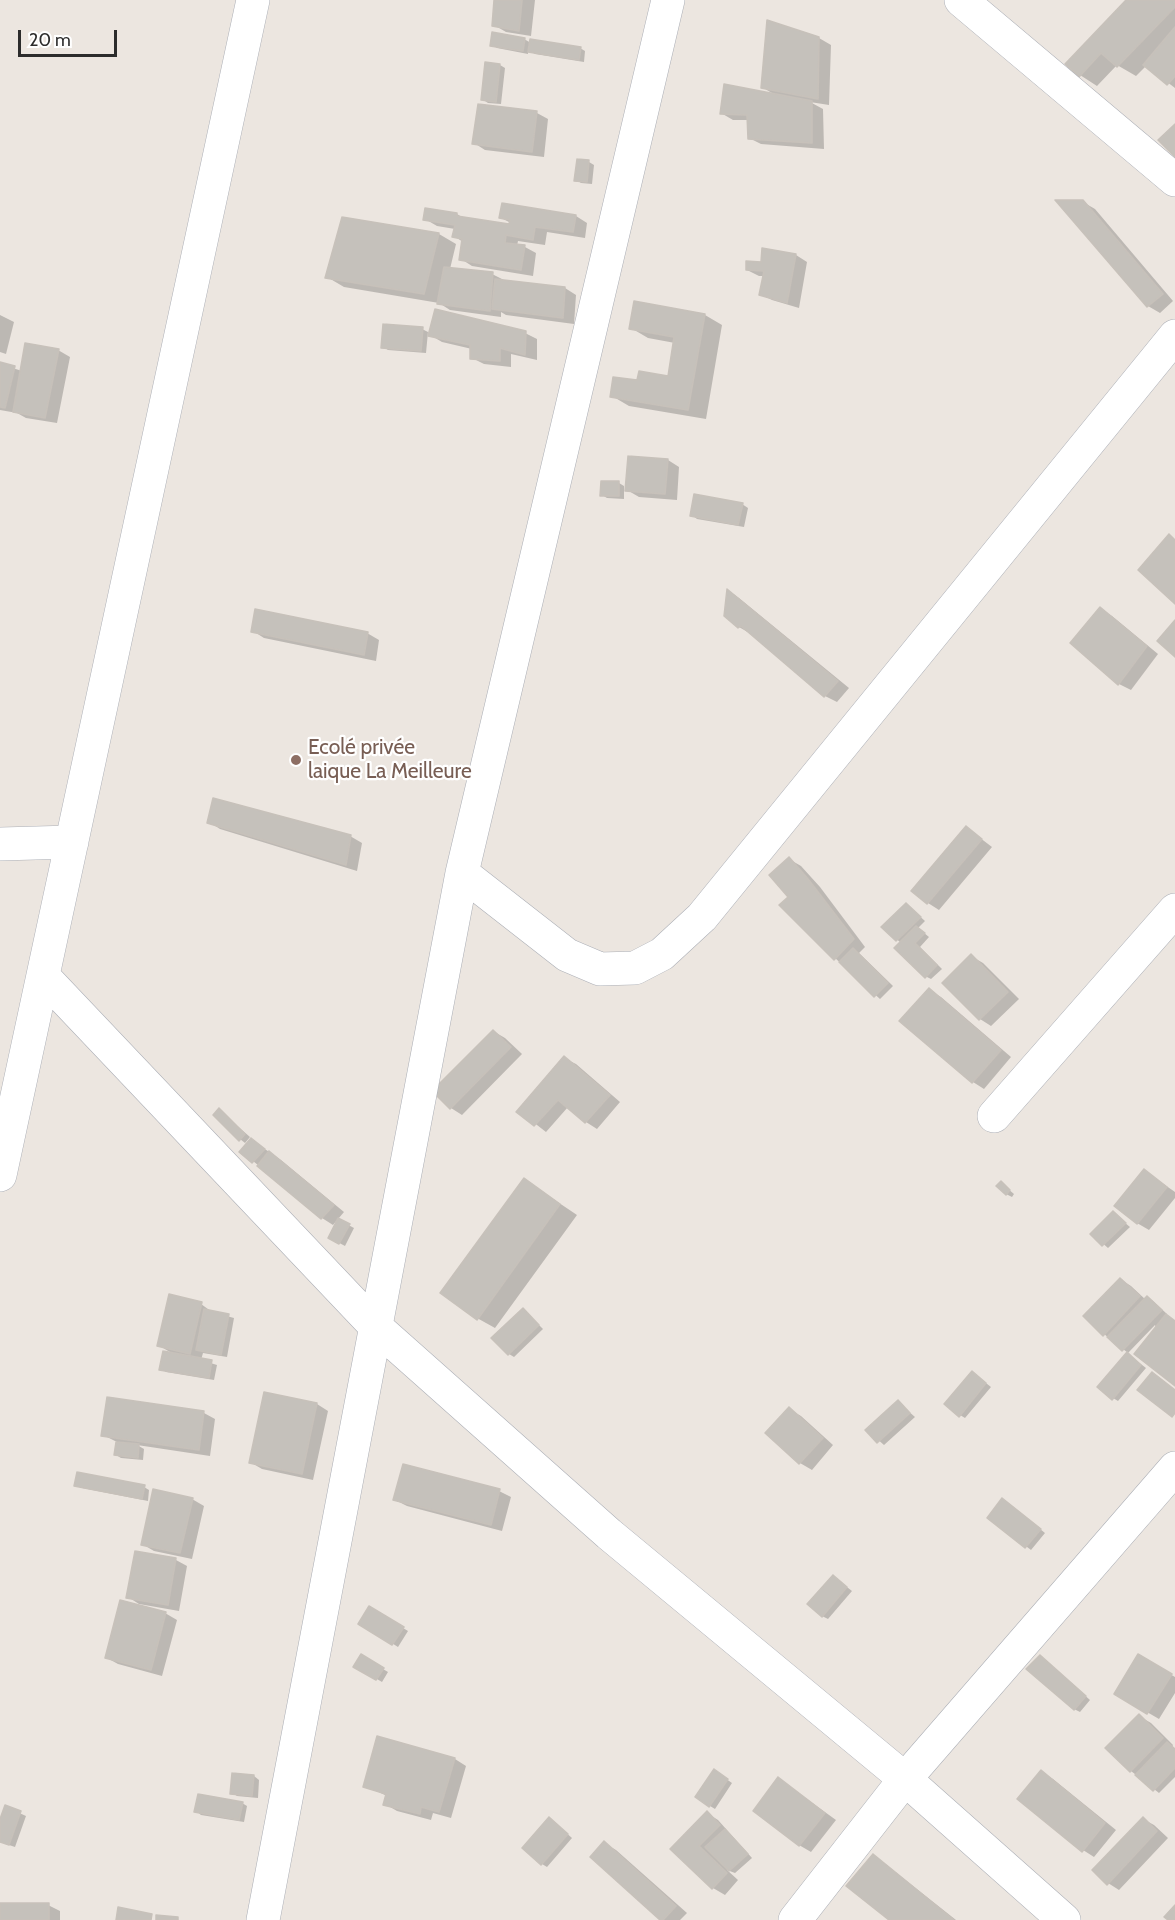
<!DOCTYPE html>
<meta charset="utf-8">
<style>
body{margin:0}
#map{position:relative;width:1175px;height:1920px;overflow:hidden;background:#ece6e0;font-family:Cabin,sans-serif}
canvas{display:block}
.scale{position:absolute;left:18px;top:30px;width:99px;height:27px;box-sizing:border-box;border:3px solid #2c2c2c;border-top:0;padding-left:8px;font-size:18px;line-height:21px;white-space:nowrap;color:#2c2c2c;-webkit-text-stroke:4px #fff;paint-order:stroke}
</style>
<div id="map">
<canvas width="1175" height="1920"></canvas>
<div class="scale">20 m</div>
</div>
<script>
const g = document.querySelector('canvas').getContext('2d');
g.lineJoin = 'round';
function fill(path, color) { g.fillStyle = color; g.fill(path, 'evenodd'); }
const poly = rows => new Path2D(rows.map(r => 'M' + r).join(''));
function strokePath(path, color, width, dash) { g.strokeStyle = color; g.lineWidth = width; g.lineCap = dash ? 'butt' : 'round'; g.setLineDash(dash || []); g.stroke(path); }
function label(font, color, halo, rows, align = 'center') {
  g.font = font + ' Cabin,sans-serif'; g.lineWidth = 4.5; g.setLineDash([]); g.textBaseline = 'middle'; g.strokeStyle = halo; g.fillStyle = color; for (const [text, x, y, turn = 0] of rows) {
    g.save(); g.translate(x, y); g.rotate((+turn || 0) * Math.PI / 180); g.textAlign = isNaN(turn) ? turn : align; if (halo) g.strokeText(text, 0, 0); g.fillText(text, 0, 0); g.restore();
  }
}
fill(poly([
 [496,0,535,0,531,36,506,32,494,25],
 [1129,0,1175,0,1175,88,1146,66,1136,76,1117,65,1097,86,1080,75],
 [819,38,831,45,829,105,810,102,823,109,824,149,761,144,749,138,749,120,733,120,721,113,775,95,762,87],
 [524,39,531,43,580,48,585,51,584,62,535,54,528,50,528,54,497,48,492,45],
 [500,65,505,68,501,104,488,103,482,99],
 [479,106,537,113,548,119,544,157,485,150,474,143],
 [589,162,594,165,592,184,581,183,576,180],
 [1083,202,1095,209,1173,301,1160,313,1148,306],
 [457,214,465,219,510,226,511,223,501,218,576,216,587,223,585,238,547,232,545,245,518,241,517,246,525,247,536,253,533,276,472,266,461,259,463,242,454,236,455,229,437,226,425,219],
 [343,218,439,234,456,244,450,269,492,274,504,280,565,288,576,295,574,324,506,315,501,312,501,317,450,310,439,303,344,287,327,277],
 [764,250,796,255,807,262,799,308,772,300,760,294,764,276,759,276,747,270,763,263],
 [635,303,705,315,722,325,706,419,629,406,612,396,638,382,669,377,675,343,648,338,631,328],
 [0,315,14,322,6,354,0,352],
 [422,329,428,332,426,353,388,350,383,347],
 [525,333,537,339,537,360,511,354,511,367,484,364,472,358,472,349,442,342,430,335],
 [58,350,70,357,57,423,26,418,17,413,0,410,0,364,22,371],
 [668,460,679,467,677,500,639,497,627,490],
 [602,482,619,483,624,486,624,499,607,498,602,495],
 [742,504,748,508,744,527,697,519,692,515],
 [729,591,739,598,849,688,837,702,825,696,751,634,739,627],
 [1100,609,1112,616,1158,654,1131,690,1119,684,1072,642],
 [253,631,367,633,379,640,376,661,264,638],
 [209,822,350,836,362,843,357,871,220,829],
 [967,828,992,847,939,910,928,903],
 [789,859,801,866,820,887,865,947,859,953,893,986,880,999,835,958,790,897],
 [906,904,925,921,918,928,929,937,920,947,942,969,931,979,925,976,901,943,883,927],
 [971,956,983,963,1019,999,991,1026,980,1019],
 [929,990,941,997,1011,1057,984,1089,973,1082],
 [493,1031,505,1038,522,1054,462,1115,451,1108],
 [564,1058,576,1064,620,1102,597,1129,586,1122,568,1107,546,1132,519,1111],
 [219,1110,250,1137,245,1143,240,1139],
 [256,1143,281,1160,344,1212,333,1225,322,1218,253,1161],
 [1145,1171,1175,1192,1175,1198,1149,1230,1137,1223],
 [525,1180,577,1215,495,1328,477,1318],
 [1001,1183,1014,1194,1012,1197,1006,1194],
 [1113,1213,1130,1227,1108,1248,1092,1234],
 [339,1220,354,1228,345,1246,330,1238],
 [1120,1279,1131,1286,1146,1300,1148,1298,1153,1301,1167,1314,1165,1315,1175,1321,1175,1384,1155,1325,1128,1353,1104,1334],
 [201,1304,212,1312,234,1318,227,1357,203,1353,201,1360,217,1365,214,1380,166,1372,161,1369,175,1355,158,1345],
 [523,1309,543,1329,514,1357,509,1354],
 [1132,1357,1146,1368,1118,1401,1113,1398],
 [977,1376,991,1387,965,1418,960,1415],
 [898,1402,915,1417,884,1445,867,1430],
 [317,1404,328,1411,313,1480,262,1469,250,1462],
 [789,1409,801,1416,833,1445,812,1470,800,1463,767,1433],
 [204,1413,215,1419,210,1456,137,1445,144,1449,143,1460,121,1458,116,1455,117,1442,103,1435],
 [76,1485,144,1487,149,1490,148,1501,82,1488],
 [499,1491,511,1497,502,1531,407,1506,395,1500],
 [192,1499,204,1506,192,1559,154,1551,142,1544],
 [1008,1503,1045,1533,1031,1550,989,1518],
 [136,1552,176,1560,187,1566,179,1611,139,1604,128,1597],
 [838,1580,852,1591,828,1619,822,1616],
 [370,1608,408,1631,398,1647,360,1623],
 [165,1613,177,1620,162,1676,118,1664,107,1658],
 [361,1656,388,1672,382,1682,355,1666],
 [1139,1656,1175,1677,1175,1693,1159,1719,1116,1694],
 [1045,1660,1090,1700,1080,1712,1074,1709],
 [1139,1716,1151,1723,1173,1745,1172,1747,1175,1749,1175,1777,1159,1793,1131,1771],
 [455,1759,466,1766,451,1818,433,1813,431,1820,397,1811,385,1804,387,1796,365,1786],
 [1041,1772,1053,1779,1116,1830,1094,1857,1083,1850],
 [719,1774,732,1783,715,1809,710,1806],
 [254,1776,259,1780,258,1798,237,1796,232,1793],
 [779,1779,836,1820,811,1852,799,1845],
 [242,1803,247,1806,244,1822,201,1815,196,1811],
 [6,1807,26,1816,15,1847,0,1842,0,1824],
 [707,1813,718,1820,752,1858,735,1873,727,1870,738,1880,725,1895,713,1888,672,1849],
 [1143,1819,1154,1825,1168,1838,1119,1890,1108,1883],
 [554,1822,572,1838,547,1867,542,1864],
 [604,1843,616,1850,687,1913,680,1920,663,1920],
 [873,1856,884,1863,956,1920,891,1920],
 [0,1904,48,1905,60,1911,60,1920,0,1920]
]), '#0003');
const building = poly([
 [494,0,522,0,519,31,492,26,494,0],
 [1126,0,1175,0,1175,7,1117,67,1101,53,1079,77,1065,64,1126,0],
 [767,20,819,37,818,99,761,88,767,20],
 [1175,27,1175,76,1167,85,1143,65,1175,27],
 [492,32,525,38,523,51,490,46,492,32],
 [530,39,581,47,579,60,528,52,530,39],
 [485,62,500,64,496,102,481,100,485,62],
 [724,84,812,101,812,143,748,139,747,115,720,114,724,84],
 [478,104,537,111,532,152,472,144,478,104],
 [1175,124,1175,157,1158,140,1175,124],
 [577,159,589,160,587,182,574,181,577,159],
 [1055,200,1083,200,1163,294,1147,307,1055,200],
 [502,203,576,215,573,232,535,227,533,240,506,235,505,243,525,245,521,270,459,260,462,239,452,237,455,225,423,220,425,208,457,213,457,216,509,224,510,220,499,218,502,203],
 [342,217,439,233,424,294,325,278,342,217],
 [762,248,796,254,787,303,759,295,764,271,746,270,746,261,761,262,762,248],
 [444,267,493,272,490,311,437,304,444,267],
 [495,279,565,287,563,318,492,309,495,279],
 [634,301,705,314,688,410,610,397,613,377,637,380,639,371,668,376,674,337,629,329,634,301],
 [435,309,526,331,525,355,500,348,500,361,470,359,470,345,428,336,435,309],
 [383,324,423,327,421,351,381,348,383,324],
 [25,343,59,349,45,418,13,412,25,343],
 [0,362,15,366,5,408,0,407,0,362],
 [628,456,668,459,665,494,625,491,628,456],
 [601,481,619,481,619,496,600,496,601,481],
 [694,494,743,503,738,525,690,516,694,494],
 [1169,534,1175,540,1175,604,1138,570,1169,534],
 [727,589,838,681,824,697,741,626,738,628,724,616,727,589],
 [1100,607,1147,646,1118,685,1070,643,1100,607],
 [255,609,368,632,364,655,251,632,255,609],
 [1175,620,1175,657,1157,641,1175,620],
 [213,798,351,835,346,865,207,823,213,798],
 [966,826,982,839,927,904,911,891,966,826],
 [789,857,808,879,854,939,834,960,779,905,788,897,769,875,789,857],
 [906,903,921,917,896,941,881,927,906,903],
 [916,926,925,933,915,943,937,965,925,978,894,948,916,926],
 [853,948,888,983,874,997,839,962,853,948],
 [971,954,1008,992,979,1020,942,983,971,954],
 [929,988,1001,1050,972,1083,899,1021,929,988],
 [493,1030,511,1047,450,1109,432,1091,493,1030],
 [564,1056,610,1095,585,1123,558,1100,534,1126,516,1112,564,1056],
 [219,1108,245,1134,239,1141,213,1115,219,1108],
 [251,1138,265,1149,252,1163,239,1152,251,1138],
 [269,1151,334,1205,321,1219,257,1166,269,1151],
 [1144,1169,1167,1187,1137,1224,1114,1206,1144,1169],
 [524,1178,560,1204,477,1320,440,1293,524,1178],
 [1001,1181,1010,1190,1006,1195,996,1186,1001,1181],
 [1113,1211,1126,1223,1102,1246,1090,1234,1113,1211],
 [338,1218,350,1224,339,1244,328,1238,338,1218],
 [1120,1278,1140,1296,1103,1336,1083,1316,1120,1278],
 [169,1294,202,1302,190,1354,157,1346,169,1294],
 [1147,1296,1162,1310,1122,1351,1107,1337,1147,1296],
 [523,1308,539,1325,508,1355,491,1338,523,1308],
 [204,1309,229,1314,221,1355,196,1350,204,1309],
 [1166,1314,1175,1321,1175,1386,1134,1354,1166,1314],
 [163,1351,212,1360,209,1378,159,1370,163,1351],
 [1127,1352,1141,1365,1112,1400,1097,1387,1127,1352],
 [972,1371,986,1383,959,1417,944,1404,972,1371],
 [1152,1372,1175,1390,1175,1413,1172,1417,1137,1390,1152,1372],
 [264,1392,317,1403,302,1474,249,1463,264,1392],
 [107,1397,204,1411,199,1450,101,1436,107,1397],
 [898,1400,910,1413,877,1443,865,1430,898,1400],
 [789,1407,823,1438,799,1464,765,1433,789,1407],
 [116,1442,139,1444,138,1458,114,1455,116,1442],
 [403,1464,500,1489,491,1525,393,1500,403,1464],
 [77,1472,145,1485,142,1499,74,1486,77,1472],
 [153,1489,193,1498,180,1553,141,1545,153,1489],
 [1002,1498,1041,1529,1025,1548,987,1518,1002,1498],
 [135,1551,176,1558,168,1605,126,1598,135,1551],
 [833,1575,847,1587,822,1617,807,1604,833,1575],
 [120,1600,166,1612,151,1670,105,1658,120,1600],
 [369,1606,404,1627,392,1645,358,1624,369,1606],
 [361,1654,384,1668,376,1680,353,1667,361,1654],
 [1138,1654,1172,1674,1147,1714,1114,1694,1138,1654],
 [1040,1655,1086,1696,1074,1710,1026,1669,1040,1655],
 [1139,1714,1163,1738,1130,1772,1105,1748,1139,1714],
 [377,1736,455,1758,439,1812,421,1807,420,1814,383,1805,386,1794,363,1787,377,1736],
 [1167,1742,1175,1749,1175,1768,1153,1791,1135,1775,1167,1742],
 [714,1769,728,1779,709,1807,695,1797,714,1769],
 [1041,1770,1105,1823,1082,1852,1017,1799,1041,1770],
 [232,1773,254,1775,252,1796,230,1794,232,1773],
 [778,1777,825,1813,799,1846,753,1811,778,1777],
 [198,1794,243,1802,239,1820,194,1812,198,1794],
 [5,1805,21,1811,9,1845,0,1842,0,1819,5,1805],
 [707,1811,720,1825,699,1846,727,1873,712,1889,670,1849,707,1811],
 [549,1817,568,1834,541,1865,522,1848,549,1817],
 [1143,1817,1157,1831,1107,1885,1092,1870,1143,1817],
 [725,1829,748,1854,729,1871,705,1847,725,1829],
 [604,1841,676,1906,663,1920,660,1920,590,1857,604,1841],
 [873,1854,954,1920,889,1920,846,1886,873,1854],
 [0,1903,49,1903,49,1920,0,1920,0,1903],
 [1175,1905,1175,1920,1168,1920,1164,1917,1175,1905],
 [118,1907,152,1914,151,1920,116,1920,118,1907],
 [156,1915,178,1917,178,1920,156,1920,156,1915]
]);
fill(building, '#c5c1bb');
strokePath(building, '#c7c1ba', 1.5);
const minor = poly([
 [961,0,1175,180],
 [0,844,72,842],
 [462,873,567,955,600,969,635,968,662,954,702,917,1175,336],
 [43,976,376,1327,609,1534,905,1779,1064,1920],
 [994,1116,1175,910],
 [0,1175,253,0],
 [263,1920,462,873,668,0],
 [795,1920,905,1779,1175,1468]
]);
strokePath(minor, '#acafb6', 34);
strokePath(minor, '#fff', 33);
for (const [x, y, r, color] of [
 [296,760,6,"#8d6e63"]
]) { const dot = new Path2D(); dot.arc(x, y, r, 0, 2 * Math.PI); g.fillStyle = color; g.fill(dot); strokePath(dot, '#fff', 2); }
label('21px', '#785e54', '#fff', [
 ["Ecolé privée",308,748],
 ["laique La Meilleure",308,772]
], 'left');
</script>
